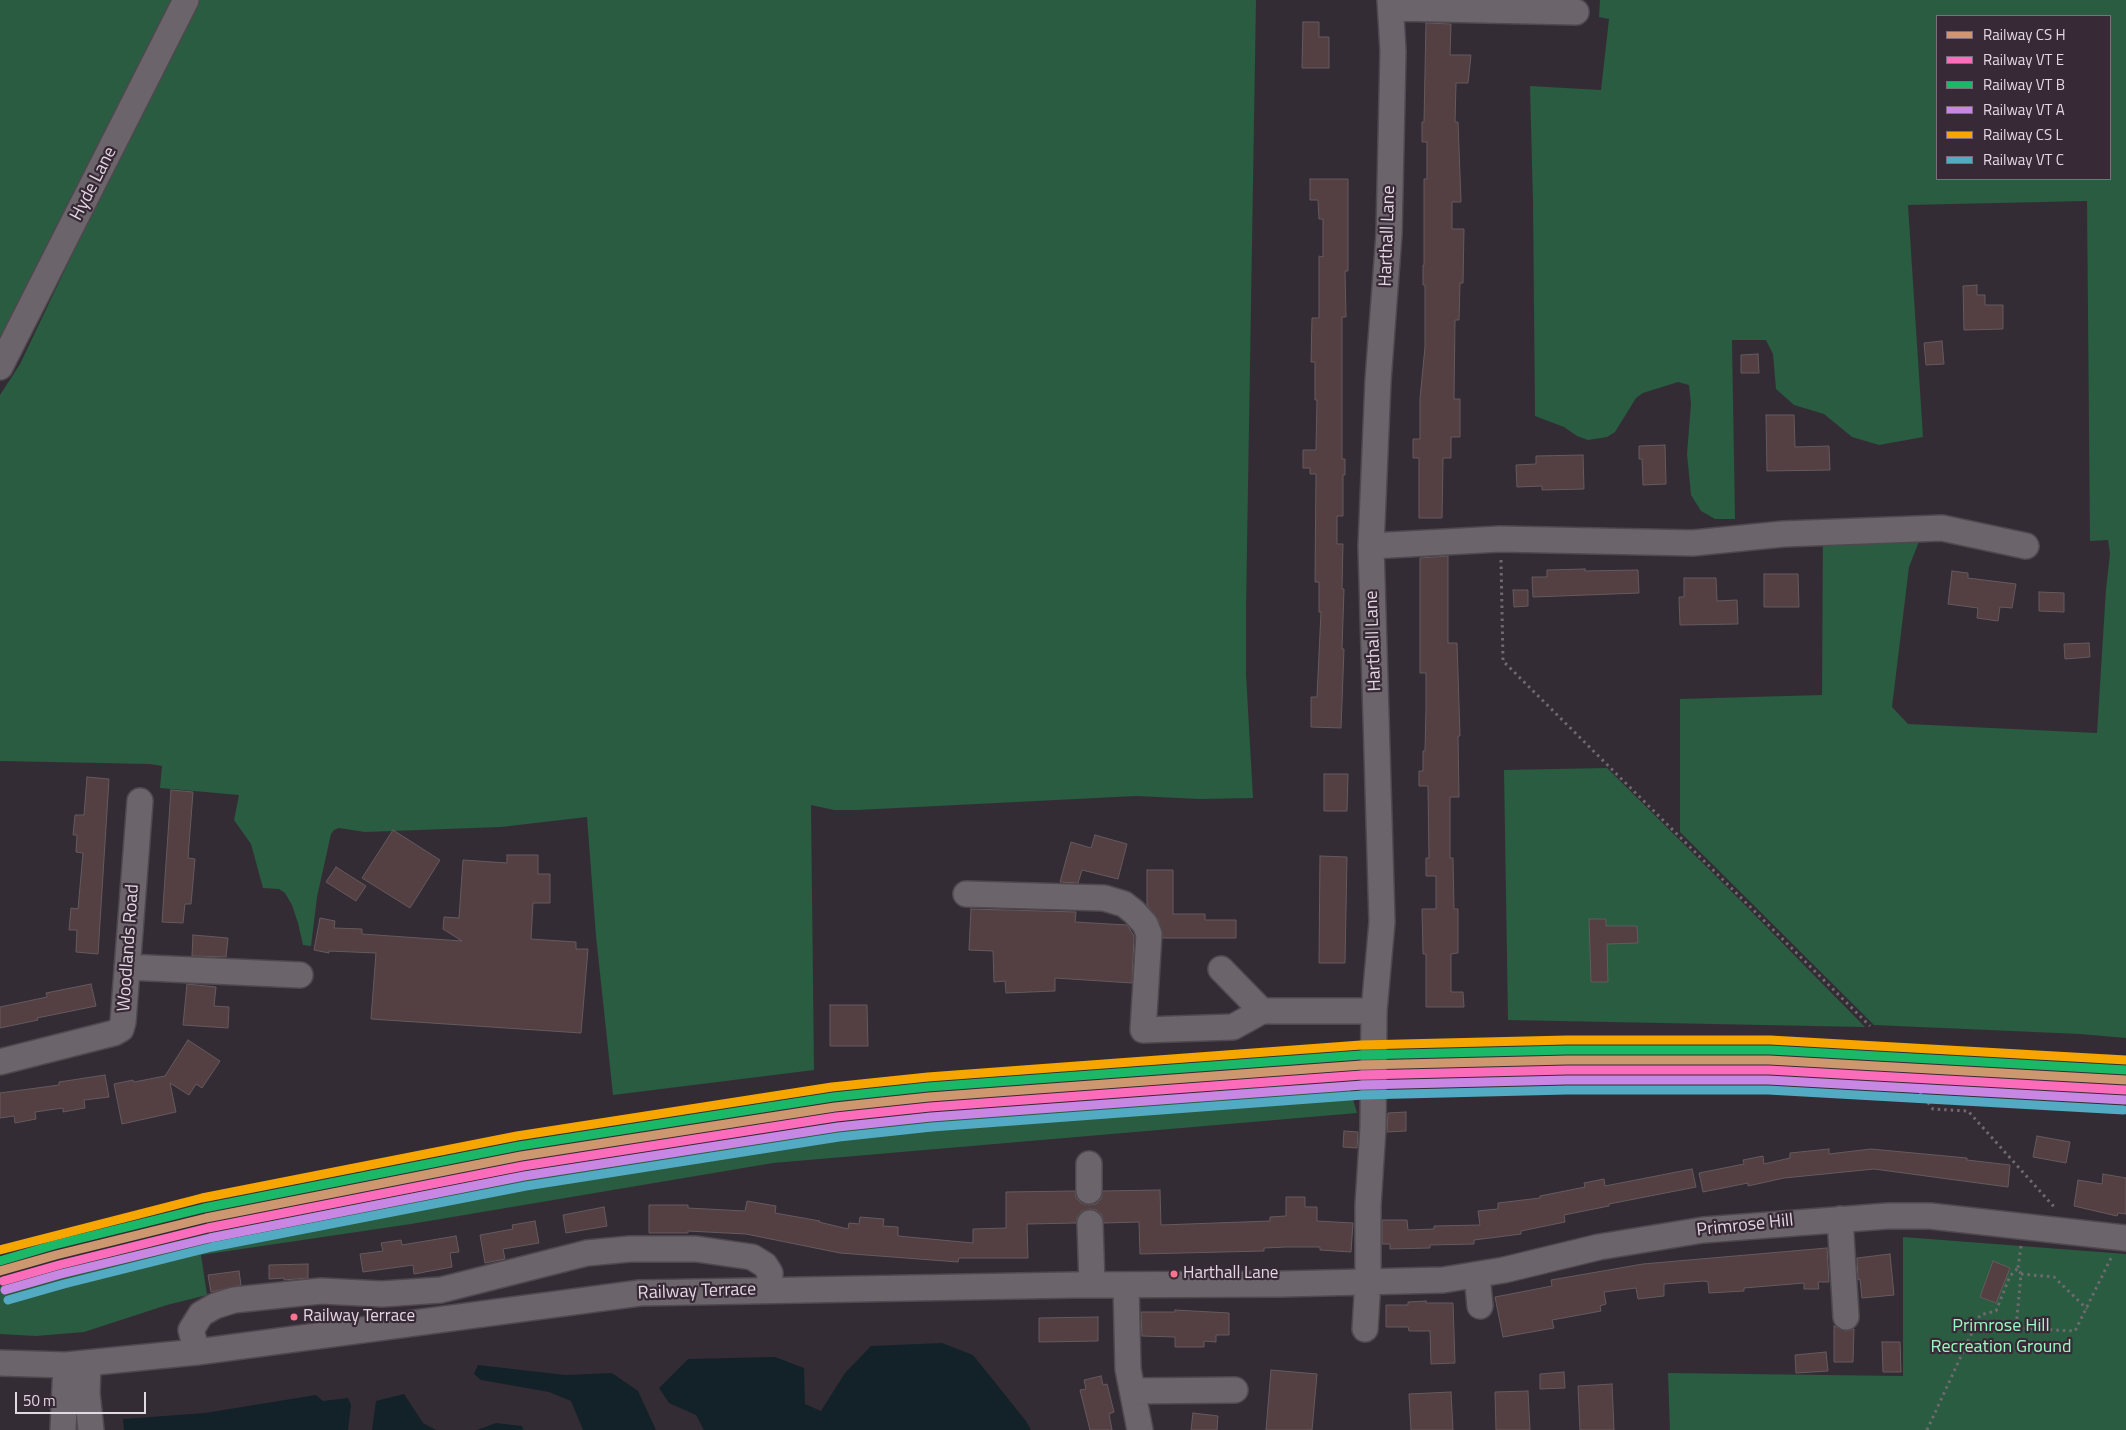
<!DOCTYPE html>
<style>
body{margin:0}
#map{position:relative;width:2126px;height:1430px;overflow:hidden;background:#342c34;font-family:"Titillium Web",sans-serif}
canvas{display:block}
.legend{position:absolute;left:1936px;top:15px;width:175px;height:165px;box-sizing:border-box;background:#382937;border:1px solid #7c6f7b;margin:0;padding:6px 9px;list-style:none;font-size:15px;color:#e2d8e1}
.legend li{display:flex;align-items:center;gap:10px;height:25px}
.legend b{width:25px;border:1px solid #7c6f7b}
.scale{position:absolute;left:15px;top:1392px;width:131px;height:22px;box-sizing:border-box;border:2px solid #e2d8e1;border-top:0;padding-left:6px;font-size:15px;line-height:18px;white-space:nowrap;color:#e2d8e1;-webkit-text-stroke:4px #382937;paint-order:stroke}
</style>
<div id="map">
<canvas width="2126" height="1430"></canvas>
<ul class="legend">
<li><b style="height:6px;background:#cd976f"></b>Railway CS H</li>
<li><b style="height:6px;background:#fb6dba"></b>Railway VT E</li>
<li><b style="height:6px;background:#1ab867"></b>Railway VT B</li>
<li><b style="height:6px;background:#c787e3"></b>Railway VT A</li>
<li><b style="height:6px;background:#f7a600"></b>Railway CS L</li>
<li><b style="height:6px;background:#53aac3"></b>Railway VT C</li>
</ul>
<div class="scale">50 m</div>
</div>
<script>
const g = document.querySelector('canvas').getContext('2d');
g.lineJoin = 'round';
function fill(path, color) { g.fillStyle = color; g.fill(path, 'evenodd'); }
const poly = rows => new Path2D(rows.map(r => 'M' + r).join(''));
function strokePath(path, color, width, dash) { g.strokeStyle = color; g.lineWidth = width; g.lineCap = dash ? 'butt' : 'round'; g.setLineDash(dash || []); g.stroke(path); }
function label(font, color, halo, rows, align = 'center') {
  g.font = font + ' "Titillium Web",sans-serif'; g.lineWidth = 4.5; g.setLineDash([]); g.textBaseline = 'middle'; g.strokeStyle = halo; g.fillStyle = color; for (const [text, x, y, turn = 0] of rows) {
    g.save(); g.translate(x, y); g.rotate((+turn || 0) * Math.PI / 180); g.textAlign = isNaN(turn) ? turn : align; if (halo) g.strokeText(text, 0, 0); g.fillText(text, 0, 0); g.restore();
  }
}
fill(poly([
 [0,0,177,0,71,207,0,339],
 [199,0,1256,0,1246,608,1246,674,1253,798,1200,799,1136,796,857,810,834,810,811,805,814,1070,613,1095,596,936,587,817,501,827,365,832,339,828,334,830,331,834,317,897,311,946,303,945,298,923,292,905,285,893,279,889,263,888,251,844,234,820,239,795,160,788,162,766,150,764,0,761,0,395,20,364,142,108],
 [1600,0,2126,0,2126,1038,2080,1034,1874,1025,1680,832,1680,699,1822,695,1823,520,1929,516,1909,567,1892,707,1908,724,2097,733,2106,589,2110,554,2108,540,2090,541,2087,201,1908,205,1923,437,1879,445,1852,437,1824,414,1794,405,1776,389,1773,354,1766,340,1732,340,1735,519,1715,519,1701,511,1691,495,1687,454,1691,404,1689,385,1678,382,1643,393,1636,398,1615,432,1607,437,1588,440,1577,436,1564,427,1535,416,1533,203,1530,86,1601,90,1609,19,1599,17],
 [1937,16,2110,16,2110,179,1937,179],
 [1607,768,1741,901,1865,1027,1508,1020,1504,770],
 [1348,1083,1357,1113,773,1163,411,1224,201,1255,207,1295,167,1305,84,1332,36,1336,0,1334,0,1286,62,1269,210,1233,522,1172,839,1125,1264,1087],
 [1903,1237,2126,1254,2126,1430,1670,1430,1668,1373,1903,1376]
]), '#295c40');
fill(poly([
 [942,1343,973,1355,1026,1421,1031,1430,704,1430,696,1415,669,1403,659,1388,688,1359,775,1357,804,1368,805,1404,821,1411,845,1373,871,1346],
 [478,1365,565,1375,612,1373,638,1391,656,1430,583,1430,571,1401,549,1392,481,1380,474,1374],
 [404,1394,423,1423,436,1430,372,1430,376,1401],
 [316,1395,323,1401,348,1398,351,1405,348,1430,124,1430,123,1419,205,1413],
 [496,1423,522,1426,523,1430,477,1430]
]), '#132228');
const building = poly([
 [1303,22,1319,22,1319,37,1329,37,1329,68,1302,68,1303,22],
 [1426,23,1451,24,1450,55,1471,55,1468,83,1456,83,1455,122,1458,122,1461,202,1452,202,1452,229,1464,229,1463,283,1460,283,1459,320,1455,320,1454,399,1460,399,1460,437,1451,437,1451,458,1443,458,1442,518,1419,518,1419,458,1413,458,1413,439,1420,439,1420,399,1425,347,1425,285,1423,285,1423,265,1424,265,1424,179,1427,179,1427,142,1422,142,1422,122,1424,122,1426,23],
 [1310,179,1348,179,1348,271,1345,271,1346,317,1342,317,1342,459,1345,459,1345,475,1343,475,1343,516,1337,516,1337,544,1343,544,1342,589,1344,589,1342,649,1344,649,1341,728,1311,727,1311,697,1317,697,1321,612,1319,612,1319,582,1315,582,1316,474,1310,474,1310,468,1303,468,1303,450,1316,450,1317,400,1315,400,1315,362,1311,362,1312,318,1319,318,1319,256,1323,257,1323,219,1319,219,1318,200,1310,200,1310,179],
 [1977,285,1977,295,1985,295,1985,305,2003,305,2003,329,1964,330,1963,286,1977,285],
 [1942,341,1944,364,1926,365,1924,343,1942,341],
 [1758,354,1759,373,1741,373,1741,355,1758,354],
 [1766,415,1794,415,1795,447,1829,446,1830,470,1767,471,1766,415],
 [1665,445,1666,484,1643,485,1642,459,1639,459,1639,446,1665,445],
 [1583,455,1584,489,1542,490,1542,486,1517,487,1516,465,1536,464,1536,456,1583,455],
 [1448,556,1448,643,1457,643,1460,736,1458,736,1459,797,1450,797,1450,858,1453,858,1454,909,1458,909,1458,953,1451,954,1451,992,1463,992,1464,1007,1426,1007,1426,954,1423,954,1422,909,1436,909,1436,876,1426,876,1426,858,1429,858,1428,786,1419,786,1419,771,1423,771,1423,751,1425,751,1426,708,1426,673,1420,673,1420,558,1448,556],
 [1585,569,1585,571,1638,570,1639,593,1533,597,1532,577,1547,577,1547,570,1585,569],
 [1952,571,1968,573,1968,578,2016,584,2012,608,2000,607,1998,621,1977,618,1978,608,1948,604,1952,571],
 [1764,574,1798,574,1799,607,1764,607,1764,574],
 [1684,578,1716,578,1717,601,1737,600,1738,624,1680,625,1679,597,1684,597,1684,578],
 [1513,590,1528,590,1528,606,1514,607,1513,590],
 [2039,592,2064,593,2064,612,2039,611,2039,592],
 [2089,643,2090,657,2065,659,2064,644,2089,643],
 [1324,774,1348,774,1347,811,1324,811,1324,774],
 [87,777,109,779,98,954,76,952,77,930,69,930,71,908,78,909,83,853,76,852,77,835,73,835,75,815,84,815,87,777],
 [171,790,193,792,188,858,195,859,191,904,185,904,183,923,162,922,171,790],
 [393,830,440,860,410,908,362,878,393,830],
 [1095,835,1127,844,1118,879,1082,870,1078,883,1060,882,1071,842,1091,848,1095,835],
 [507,855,538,855,538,874,550,874,550,903,533,903,531,939,576,942,576,949,588,949,581,1033,371,1019,376,953,329,951,329,953,314,950,320,918,335,921,334,928,362,929,362,934,462,941,443,929,444,917,459,918,463,860,507,863,507,855],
 [1320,856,1347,857,1345,963,1319,963,1320,856],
 [336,867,366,886,356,901,326,882,336,867],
 [1147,870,1173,870,1173,914,1205,914,1205,920,1236,920,1236,938,1163,938,1158,919,1147,905,1147,870],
 [971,909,1076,912,1075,922,1127,925,1134,936,1132,983,1055,978,1055,991,1006,993,1005,981,994,982,993,951,969,950,971,909],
 [1589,919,1606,919,1606,926,1637,926,1638,943,1607,944,1608,982,1591,982,1589,919],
 [193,935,228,938,226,957,192,956,193,935],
 [91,984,96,1006,37,1018,38,1020,0,1028,0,1007,47,997,46,993,91,984],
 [187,984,216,987,214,1006,229,1007,228,1028,183,1025,187,984],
 [830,1005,867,1005,868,1046,830,1046,830,1005],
 [188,1040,220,1061,202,1088,196,1084,189,1095,170,1083,176,1112,122,1124,114,1084,133,1080,134,1082,165,1076,188,1040],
 [105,1075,109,1097,84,1100,85,1108,63,1112,63,1108,35,1112,36,1119,15,1123,14,1116,0,1118,0,1093,59,1085,59,1082,105,1075],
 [1406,1112,1406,1131,1387,1132,1388,1113,1406,1112],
 [1344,1131,1358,1132,1357,1148,1343,1147,1344,1131],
 [2037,1136,2070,1142,2066,1163,2033,1157,2037,1136],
 [1829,1149,1829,1154,1871,1149,1967,1158,1967,1160,2010,1165,2008,1187,1874,1169,1784,1178,1748,1186,1748,1183,1703,1192,1699,1173,1744,1164,1743,1160,1763,1156,1764,1164,1790,1158,1790,1153,1829,1149],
 [1692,1169,1696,1187,1609,1204,1609,1206,1564,1215,1565,1222,1521,1231,1521,1234,1474,1240,1474,1244,1430,1245,1430,1248,1390,1249,1390,1244,1382,1244,1382,1220,1407,1220,1408,1230,1434,1229,1434,1226,1480,1225,1478,1211,1498,1209,1498,1203,1540,1198,1540,1196,1585,1187,1584,1183,1604,1179,1605,1186,1692,1169],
 [2103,1174,2126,1178,2126,1214,2118,1213,2117,1216,2074,1206,2078,1180,2102,1184,2103,1174],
 [1160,1190,1161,1225,1270,1221,1270,1217,1286,1216,1286,1197,1305,1197,1305,1207,1317,1207,1317,1221,1353,1223,1351,1252,1320,1250,1320,1247,1286,1247,1264,1248,1264,1251,1140,1254,1139,1222,1104,1223,1102,1215,1096,1210,1090,1209,1082,1211,1077,1217,1076,1223,1027,1224,1028,1258,959,1258,958,1262,840,1253,746,1234,688,1231,688,1233,649,1233,649,1205,688,1205,688,1208,745,1211,747,1201,776,1206,775,1213,820,1221,819,1222,848,1229,849,1223,859,1224,860,1217,884,1219,883,1226,898,1227,898,1236,973,1243,973,1229,1006,1228,1006,1192,1075,1191,1076,1198,1081,1203,1089,1205,1096,1204,1101,1199,1103,1191,1160,1190],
 [604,1207,607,1226,566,1233,563,1215,604,1207],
 [535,1221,539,1243,503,1249,505,1259,485,1263,480,1235,513,1229,512,1225,535,1221],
 [456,1236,459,1252,450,1253,452,1267,414,1274,413,1265,363,1272,360,1254,383,1251,381,1243,401,1240,402,1245,456,1236],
 [1827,1248,1829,1282,1818,1282,1819,1289,1804,1289,1804,1283,1744,1288,1744,1291,1709,1293,1708,1282,1704,1281,1664,1284,1664,1296,1638,1299,1636,1288,1604,1292,1606,1304,1600,1306,1601,1311,1552,1320,1554,1328,1503,1337,1495,1297,1552,1286,1551,1280,1643,1264,1827,1248],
 [1890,1254,1894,1295,1862,1298,1860,1279,1858,1280,1857,1258,1890,1254],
 [1993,1261,2010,1268,1996,1303,1980,1297,1993,1261],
 [308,1264,308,1278,284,1280,284,1278,269,1279,269,1265,308,1264],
 [239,1271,241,1285,211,1292,208,1275,239,1271],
 [1426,1301,1426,1303,1453,1303,1455,1363,1431,1364,1430,1331,1409,1331,1408,1327,1386,1327,1386,1305,1408,1305,1408,1302,1426,1301],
 [1175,1310,1229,1313,1229,1335,1216,1335,1216,1342,1204,1341,1204,1347,1175,1347,1175,1337,1142,1336,1141,1312,1175,1312,1175,1310],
 [1098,1317,1098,1341,1039,1342,1039,1318,1098,1317],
 [1834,1326,1846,1331,1854,1329,1853,1362,1834,1362,1834,1326],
 [1882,1342,1900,1342,1901,1372,1883,1372,1882,1342],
 [1826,1352,1828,1371,1796,1373,1795,1355,1826,1352],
 [1271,1370,1317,1374,1312,1430,1266,1430,1271,1370],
 [1564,1372,1565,1388,1540,1389,1540,1374,1564,1372],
 [1101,1376,1103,1385,1107,1384,1114,1412,1109,1414,1112,1430,1090,1430,1080,1390,1086,1389,1084,1380,1101,1376],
 [1612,1384,1614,1430,1580,1430,1578,1386,1612,1384],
 [1528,1391,1530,1430,1496,1430,1495,1392,1528,1391],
 [1451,1392,1453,1430,1411,1430,1409,1394,1451,1392],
 [1193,1413,1218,1416,1217,1430,1191,1430,1193,1413]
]);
fill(building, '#543f42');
strokePath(building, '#645b5e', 1);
const minor = poly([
 [1391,8,1576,12],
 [0,367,186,0],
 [1371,546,1500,539,1693,543,1783,534,1942,528,2026,546],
 [966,894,1104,898,1124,904,1134,912,1145,924,1149,934,1143,1030,1233,1027,1262,1011],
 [127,967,300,975],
 [1221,969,1262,1011,1374,1011],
 [0,1062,114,1033,121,1029,123,1022,140,801],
 [1089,1164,1089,1191],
 [1840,1219,1846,1317],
 [1090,1223,1092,1285],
 [1477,1275,1480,1306],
 [1126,1285,1128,1369,1140,1430],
 [1365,1329,1368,1281,1368,1205,1373,1128,1374,1011,1382,922,1371,546,1378,381,1389,234,1393,51,1390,0],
 [197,1352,191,1330,201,1314,215,1306,234,1300,321,1291,382,1294,441,1290,587,1253,630,1249,696,1249,752,1257,765,1265,770,1273,769,1290],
 [0,1363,66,1365,197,1352,640,1293,1073,1285,1283,1284,1443,1280,1504,1270,1599,1247,1703,1230,1888,1216,1930,1216,2126,1238],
 [88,1363,87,1393,91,1430],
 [1133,1391,1235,1390],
 [63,1430,66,1365]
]);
strokePath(minor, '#4f484f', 28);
strokePath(poly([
 [1501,560,1503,661,1870,1026],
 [1916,1087,1933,1109,1968,1111,2056,1209],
 [2021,1246,2018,1268,2021,1274,2016,1328,2075,1331,2112,1256],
 [2021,1274,2054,1277,2087,1309],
 [1927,1430,1980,1315,1996,1311,2010,1276,2018,1268]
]), '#706970', 3, [2.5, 4]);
strokePath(minor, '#6b646a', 25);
strokePath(poly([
 [0,1271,56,1255,206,1218,521,1156,835,1107,929,1097,1362,1065,1567,1060,1769,1060,2126,1080]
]), '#cd976f', 9);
strokePath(poly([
 [3,1281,59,1265,208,1228,523,1166,836,1117,930,1107,1362,1075,1567,1070,1769,1070,2125,1090]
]), '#fb6dba', 9);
strokePath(poly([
 [0,1261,54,1245,204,1208,519,1146,833,1097,928,1087,1361,1055,1567,1050,1770,1050,2126,1070]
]), '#1ab867', 9);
strokePath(poly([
 [5,1290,61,1274,210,1238,524,1176,838,1127,931,1117,1363,1085,1567,1080,1768,1080,2125,1100]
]), '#c787e3', 9);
strokePath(poly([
 [0,1250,202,1198,517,1136,832,1087,928,1077,1361,1045,1567,1040,1770,1040,2126,1060]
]), '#f7a600', 9);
strokePath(poly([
 [8,1300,64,1284,212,1247,526,1186,839,1137,932,1127,1363,1095,1567,1090,1768,1090,2124,1110]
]), '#53aac3', 9);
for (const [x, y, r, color] of [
 [1174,1274,4.5,"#fc738d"],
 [294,1317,4.5,"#fc738d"]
]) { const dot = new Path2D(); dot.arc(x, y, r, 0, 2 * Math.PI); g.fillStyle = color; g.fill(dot); strokePath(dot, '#382937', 2); }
label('17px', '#e2d8e1', '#382937', [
 ["Harthall Lane",1183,1274],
 ["Railway Terrace",303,1317]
], 'left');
label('18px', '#e2d8e1', '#382937', [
 ["Hyde Lane",94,184,-63],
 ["Harthall Lane",1388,236,-88],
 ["Harthall Lane",1374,641,-92],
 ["Woodlands Road",129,948,-86],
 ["Primrose Hill",1745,1226,-6],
 ["Railway Terrace",697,1292,-2]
]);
label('18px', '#98fabf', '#382937', [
 ["Primrose Hill",2001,1327],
 ["Recreation Ground",2001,1348]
]);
</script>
